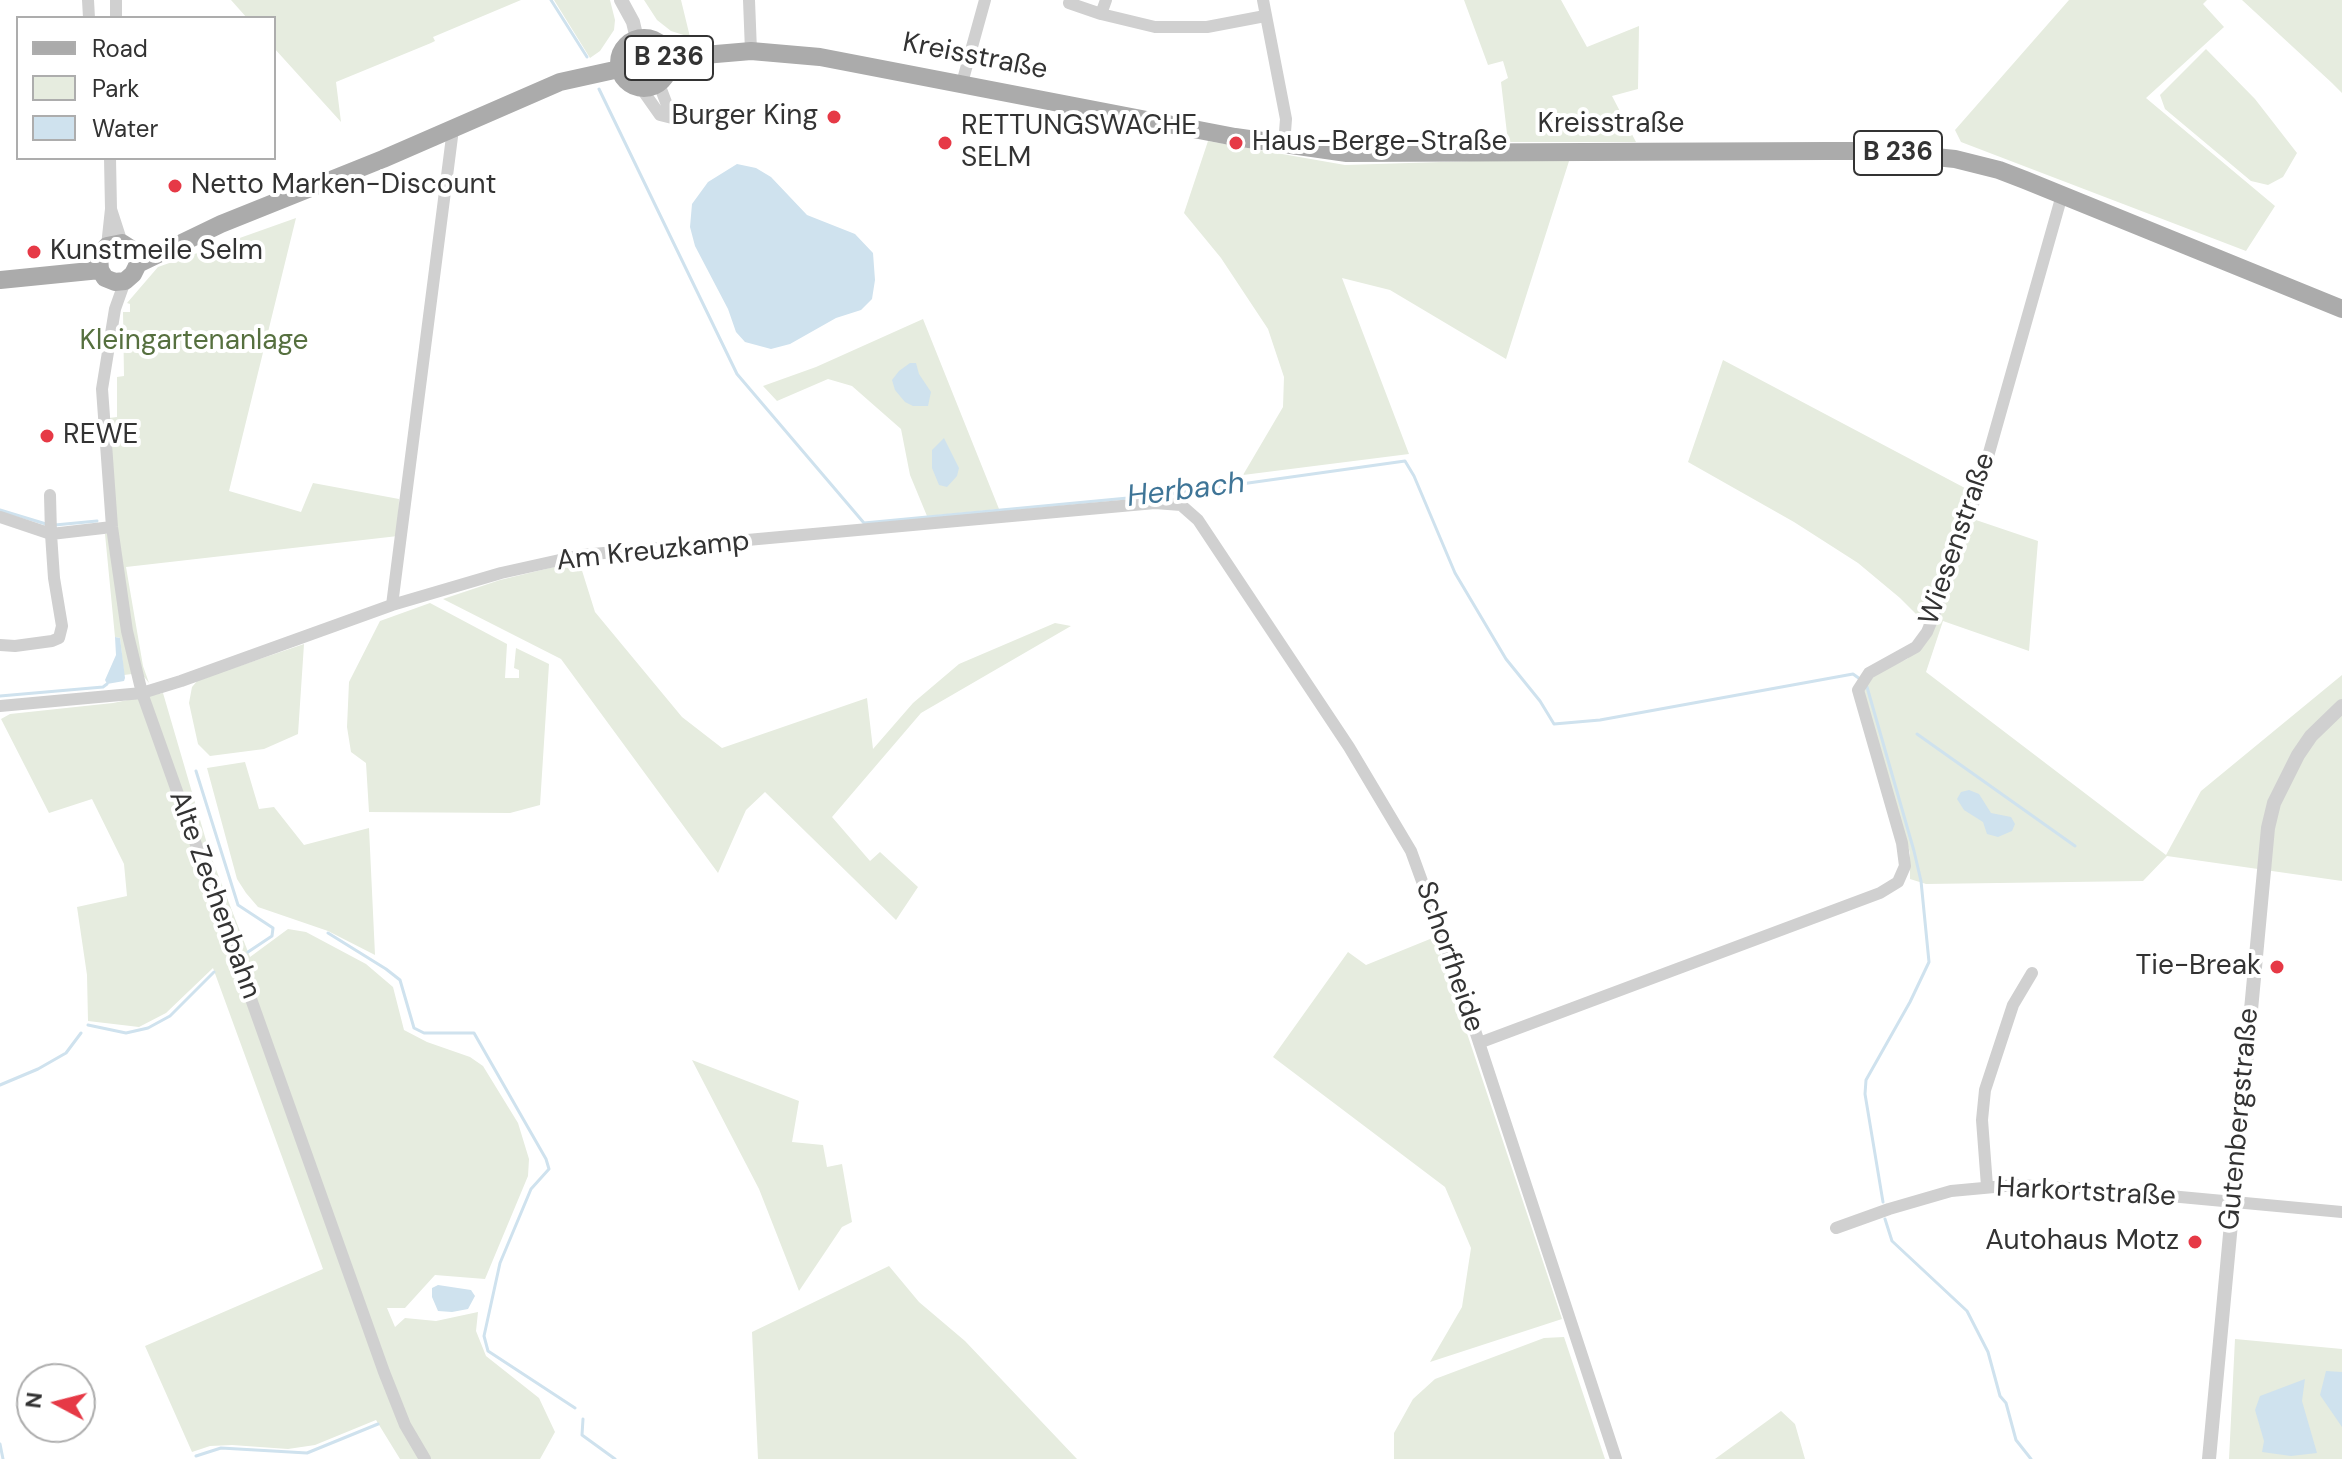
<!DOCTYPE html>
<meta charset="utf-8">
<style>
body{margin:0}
#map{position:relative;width:2342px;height:1459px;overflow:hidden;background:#fff;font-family:"DM Sans",sans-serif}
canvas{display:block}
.legend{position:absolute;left:16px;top:16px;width:260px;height:144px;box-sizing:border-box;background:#fff;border:2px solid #adadad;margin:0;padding:10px 14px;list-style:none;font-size:24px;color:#333}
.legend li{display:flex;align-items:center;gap:16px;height:40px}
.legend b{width:40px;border:2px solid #adadad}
.north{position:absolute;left:16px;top:1363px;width:80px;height:80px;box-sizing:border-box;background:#fff;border:2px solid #adadad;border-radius:50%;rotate:277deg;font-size:22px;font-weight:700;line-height:32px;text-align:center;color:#333}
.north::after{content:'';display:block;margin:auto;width:28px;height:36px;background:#e63946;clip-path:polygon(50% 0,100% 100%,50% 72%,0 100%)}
</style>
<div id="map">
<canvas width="2342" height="1459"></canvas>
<ul class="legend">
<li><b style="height:10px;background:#ababab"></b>Road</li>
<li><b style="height:22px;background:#e6ecdf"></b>Park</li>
<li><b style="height:22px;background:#cfe2ee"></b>Water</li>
</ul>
<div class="north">N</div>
</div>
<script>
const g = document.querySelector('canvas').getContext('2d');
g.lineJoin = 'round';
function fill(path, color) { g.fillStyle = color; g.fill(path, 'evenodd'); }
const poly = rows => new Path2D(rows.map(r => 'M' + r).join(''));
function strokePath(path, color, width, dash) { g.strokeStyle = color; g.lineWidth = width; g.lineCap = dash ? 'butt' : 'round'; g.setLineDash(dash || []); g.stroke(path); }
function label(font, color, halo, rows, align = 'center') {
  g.font = font + ' "DM Sans",sans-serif'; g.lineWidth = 8; g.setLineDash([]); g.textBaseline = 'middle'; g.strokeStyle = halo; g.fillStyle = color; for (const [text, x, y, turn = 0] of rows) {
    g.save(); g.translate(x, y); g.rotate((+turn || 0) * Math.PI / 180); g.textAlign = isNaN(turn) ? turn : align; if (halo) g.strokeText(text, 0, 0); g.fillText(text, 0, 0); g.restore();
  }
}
fill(poly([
 [231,0,521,0,433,37,435,41,431,43,336,82,341,122,274,48,274,18,247,18],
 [554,0,610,0,615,20,614,30,600,51,590,58],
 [644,0,681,0,690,37,671,31,657,20],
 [1464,0,1561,0,1587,47,1639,26,1638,89,1612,96,1636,142,1508,142,1501,82,1508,78,1503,61,1488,65],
 [2069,0,2207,0,2203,4,2224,27,2146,98,2275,206,2246,251,1961,142,1955,130],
 [2242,0,2342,0,2342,93,2332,83],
 '624 62a19 19 0 1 1 38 0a19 19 0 1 1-38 0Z',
 [2206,49,2255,99,2297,153,2283,177,2268,185,2251,181,2165,109,2160,95],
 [1208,141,1345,165,1570,158,1506,359,1390,290,1342,278,1409,454,1243,475,1283,407,1284,377,1268,329,1221,258,1184,213],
 [296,218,229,491,301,512,313,483,399,499,398,536,126,567,143,666,149,683,141,673,126,601,116,524,109,418,117,417,117,377,124,376,123,312,130,312,130,304,127,303,158,267],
 [923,319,999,509,927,516,910,475,901,429,852,386,828,379,777,401,763,386,816,367],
 [1723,360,1980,496,1973,519,2038,541,2029,651,1943,621,1926,672,2166,855,2201,791,2342,675,2342,881,2167,856,2143,881,1926,884,1910,879,1910,853,1863,698,1863,688,1872,675,1907,659,1919,649,1925,628,1922,620,1900,598,1858,563,1794,522,1688,462],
 [105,534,109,534,132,674,124,675,120,638,115,637],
 [579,561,595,612,682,717,722,748,867,698,873,749,913,703,959,664,1055,623,1071,626,921,713,832,817,870,861,880,852,918,887,896,920,765,792,746,810,718,873,561,659,443,599,500,580],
 [430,603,507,644,505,678,519,678,519,670,514,668,516,648,549,664,540,805,510,813,369,812,366,763,351,752,347,727,349,682,380,621],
 [304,644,298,734,264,749,210,756,198,744,189,703,192,687,198,680],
 [163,693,210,854,250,957,288,929,306,932,366,964,393,987,404,1030,427,1042,470,1057,483,1066,518,1123,529,1159,528,1176,485,1279,435,1275,405,1308,387,1308,395,1327,405,1318,436,1321,478,1312,476,1331,486,1356,539,1398,555,1432,540,1459,400,1459,376,1420,315,1445,288,1449,232,1445,210,1446,192,1452,145,1346,323,1269,213,968,166,1013,139,1027,88,1021,87,975,77,907,127,896,124,864,92,799,49,813,1,719,10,714,113,703],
 [245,762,259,809,274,807,304,845,369,828,375,955,328,931,258,907,246,893,237,879,207,768],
 [1435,937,1562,1319,1430,1362,1462,1307,1471,1248,1445,1187,1273,1057,1348,952,1366,965],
 [692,1060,799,1101,792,1142,823,1145,827,1167,842,1164,852,1222,842,1227,799,1291,759,1189],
 [889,1266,919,1302,965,1341,1077,1459,758,1459,752,1332],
 [1564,1337,1605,1459,1394,1459,1394,1433,1413,1399,1435,1379,1544,1338],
 [2235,1339,2342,1349,2342,1459,2229,1459],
 [1781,1411,1795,1424,1805,1459,1715,1459]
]), '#e6ecdf');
fill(poly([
 [737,164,756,168,771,177,807,215,855,234,873,253,875,280,872,299,861,310,836,318,790,344,771,349,745,342,736,332,728,309,695,246,690,227,692,204,708,182],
 [910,363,916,363,919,374,931,392,928,406,913,406,905,402,895,390,892,380,899,371],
 [944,438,959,468,957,476,947,487,939,485,932,468,932,450],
 [115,637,120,638,125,678,124,681,107,684,105,680,116,655],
 [1969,790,1979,794,1991,813,2011,817,2015,824,2012,831,1998,837,1987,834,1983,822,1964,810,1957,799,1961,792],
 [438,1285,471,1290,475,1296,468,1309,452,1312,438,1311,432,1297,432,1288],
 [2326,1371,2342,1372,2342,1427,2320,1395],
 [2305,1379,2302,1401,2317,1453,2291,1456,2262,1452,2264,1441,2255,1410,2260,1396]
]), '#cfe2ee');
strokePath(poly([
 [551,0,587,57],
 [599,89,737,374,864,523,1170,494,1405,461,1414,476,1455,573,1506,659,1540,701,1554,724,1600,720,1853,674,1860,679],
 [0,510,46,524],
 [55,525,97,521],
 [1867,687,1914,851,1921,881,1929,962,1910,1002,1866,1080,1865,1094,1883,1202],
 [0,696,103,687,107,684],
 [1917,734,2075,846],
 [196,771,238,905,273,928,272,936,248,952],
 [328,933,386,969,400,980,414,1028,424,1033,474,1033,546,1159,549,1169,531,1189,500,1263,484,1336,488,1351,575,1408],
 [88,1025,126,1033,148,1028,170,1016,214,972],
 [0,1085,38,1069,66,1053,81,1033],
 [1885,1219,1892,1241,1967,1311,1988,1352,2000,1396,2006,1403,2016,1440,2031,1459],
 [583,1419,582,1435,615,1459],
 [0,1444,3,1459],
 [196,1456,221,1448,307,1453,378,1424]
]), '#cfe2ee', 3);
strokePath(poly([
 [88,0,89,18],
 [749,0,751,51],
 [1106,0,1101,14,1155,27,1207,27,1265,16],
 [1263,0,1286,119,1284,145],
 [1069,3,1101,14],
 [116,18,116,0],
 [962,83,985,0],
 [659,84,672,118],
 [641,88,660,115,672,118],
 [110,158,111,209],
 [107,246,111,209,122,243],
 [125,281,115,309,102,389,112,527,127,631,142,693,384,1372,405,1425,425,1459],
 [50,495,51,534,112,527],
 [0,517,51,534,54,578,62,626,59,638,52,641,15,646,0,645],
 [392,605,453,129],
 [0,706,142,693,181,681,392,605,501,573,582,555,1155,503,1181,505,1198,520,1349,747,1411,851,1463,994,1616,1459],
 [1479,1043,1880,893,1898,882,1905,866,1902,843,1858,690,1869,673,1916,647,1927,632,1937,608,1981,481,2062,195],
 [1987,1186,1982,1120,1985,1090,2013,1005,2032,973],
 [1836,1228,1889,1209,1951,1191,2016,1185,2105,1190,2342,1212]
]), '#d0d0d0', 12);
strokePath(poly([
 [621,0,633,22,637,39],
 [2209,1459,2268,828,2274,803,2298,755,2311,736,2342,706]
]), '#d0d0d0', 14);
strokePath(poly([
 '619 63a25 25 0 1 1 50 0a25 25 0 1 1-50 0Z',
 [669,58,751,51,820,57,1235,137,1347,153,1826,151,1876,151,1955,159,1999,170,2025,180,2342,309],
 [138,264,133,250,122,243,107,246,99,256,100,270,105,278,115,282,125,281,133,274,138,264,221,224,383,159,560,82,619,69],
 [0,280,100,270]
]), '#ababab', 18);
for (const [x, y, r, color] of [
 [834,117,8,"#e63946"],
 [945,143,8,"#e63946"],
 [1236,143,8,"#e63946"],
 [175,186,8,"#e63946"],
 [34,252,8,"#e63946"],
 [47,436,8,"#e63946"],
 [2277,967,8,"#e63946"],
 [2195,1242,8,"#e63946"]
]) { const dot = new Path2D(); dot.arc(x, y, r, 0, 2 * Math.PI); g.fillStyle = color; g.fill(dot); strokePath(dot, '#fff', 3); }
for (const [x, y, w] of [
 [669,58,88],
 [1898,153,88]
]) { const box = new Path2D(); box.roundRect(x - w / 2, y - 22, w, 44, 6); g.fillStyle = '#fff'; g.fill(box); strokePath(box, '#333', 2); }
label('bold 26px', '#333', null, [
 ["B 236",669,58],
 ["B 236",1898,153]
]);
label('28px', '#333', '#fff', [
 ["Kreisstraße",975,57,11],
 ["Kreisstraße",1611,125],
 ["Wiesenstraße",1958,539,-71],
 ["Am Kreuzkamp",653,552,-6],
 ["Alte Zechenbahn",214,895,70],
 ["Schorfheide",1449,957,71],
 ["Gutenbergstraße",2240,1119,-85],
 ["Harkortstraße",2086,1193,3]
]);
label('28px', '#333', '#fff', [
 ["Burger King",818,117,"right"],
 ["RETTUNGSWACHE",961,127],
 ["SELM",961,159],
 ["Haus-Berge-Straße",1252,143],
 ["Netto Marken-Discount",191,186],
 ["Kunstmeile Selm",50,252],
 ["REWE",63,436],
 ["Tie-Break",2261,967,"right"],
 ["Autohaus Motz",2179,1242,"right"]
], 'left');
label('28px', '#56703f', '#fff', [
 ["Kleingartenanlage",194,342]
]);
label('italic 30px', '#3f7597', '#fff', [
 ["Herbach",1186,491,-7]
]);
</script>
